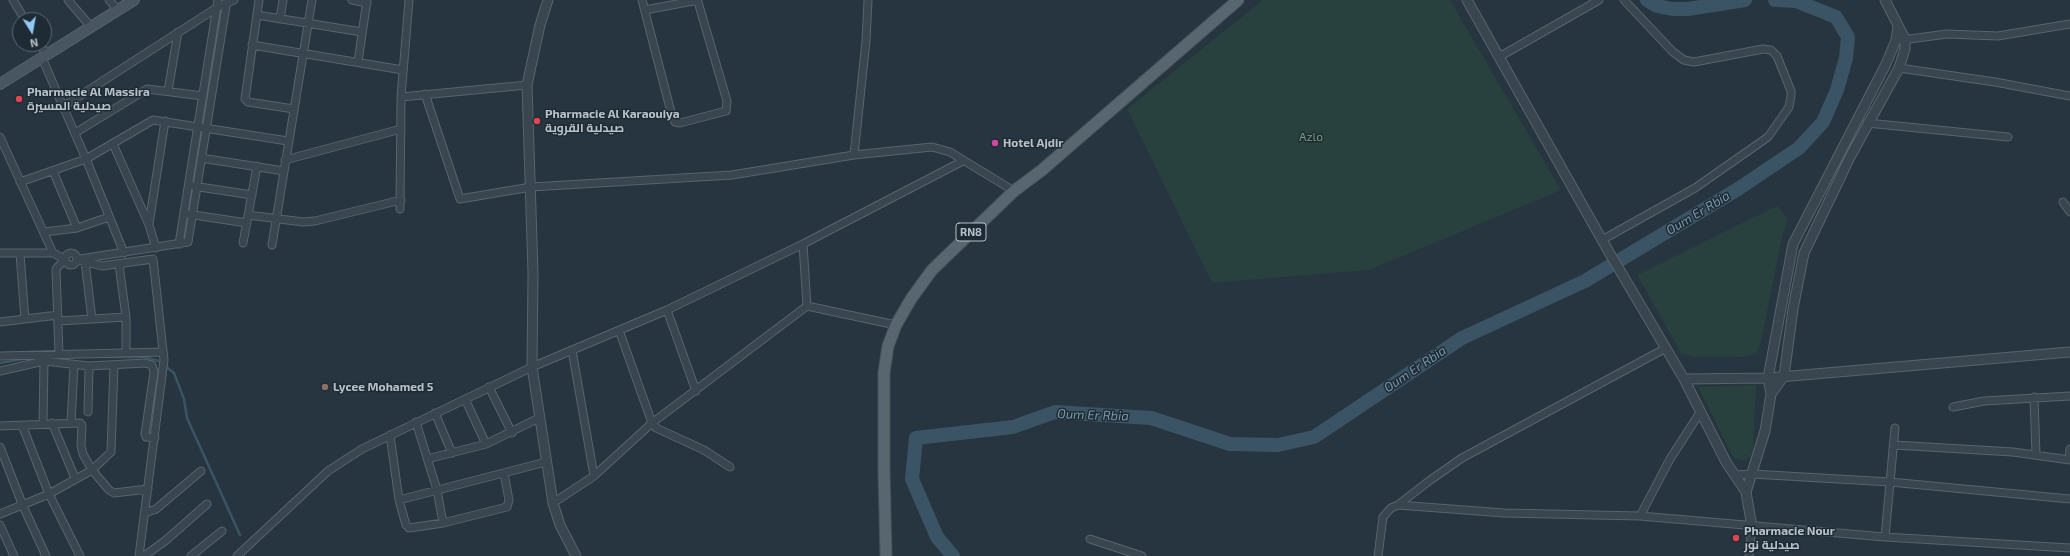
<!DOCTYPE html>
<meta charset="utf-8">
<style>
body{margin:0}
#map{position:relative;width:2070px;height:556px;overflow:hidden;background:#26353f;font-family:"Exo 2",sans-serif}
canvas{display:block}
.north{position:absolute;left:12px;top:12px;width:40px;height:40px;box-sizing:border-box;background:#1f2b34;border:1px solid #5c6770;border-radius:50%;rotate:169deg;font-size:11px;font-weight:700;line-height:16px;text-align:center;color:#b7c1c9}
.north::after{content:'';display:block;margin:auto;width:14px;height:18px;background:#91c9f4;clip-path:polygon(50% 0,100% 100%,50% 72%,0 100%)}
</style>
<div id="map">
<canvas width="2070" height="556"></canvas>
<div class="north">N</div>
</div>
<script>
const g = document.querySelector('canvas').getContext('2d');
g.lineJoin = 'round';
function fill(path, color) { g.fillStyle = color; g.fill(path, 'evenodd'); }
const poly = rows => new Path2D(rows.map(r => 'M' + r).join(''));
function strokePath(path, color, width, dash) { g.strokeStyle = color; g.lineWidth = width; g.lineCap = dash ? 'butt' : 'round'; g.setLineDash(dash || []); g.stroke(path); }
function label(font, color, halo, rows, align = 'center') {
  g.font = font + ' "Exo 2",Cairo,sans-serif'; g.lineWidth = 3; g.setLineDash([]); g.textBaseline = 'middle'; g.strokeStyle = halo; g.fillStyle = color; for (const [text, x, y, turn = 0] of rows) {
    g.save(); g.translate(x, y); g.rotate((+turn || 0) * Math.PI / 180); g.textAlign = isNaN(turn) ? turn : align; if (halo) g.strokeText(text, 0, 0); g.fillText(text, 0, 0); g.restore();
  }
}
fill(poly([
 [1263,0,1450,0,1561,190,1369,270,1212,283,1127,109],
 [1777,206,1788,219,1782,237,1761,342,1756,354,1741,357,1693,357,1681,353,1637,275],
 [1756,385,1753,451,1751,456,1746,460,1741,460,1733,457,1698,387]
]), '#28403e');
strokePath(poly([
 [92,357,144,357,159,361,174,373,184,399,187,418,240,535],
 [0,363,23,359]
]), '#3a5465', 2.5);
strokePath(poly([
 [1647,0,1657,6,1672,9,1688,9,1745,0],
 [953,556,937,537,912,479,916,438,1013,427,1055,412,1151,418,1230,444,1278,445,1314,437,1462,338,1585,281,1738,189,1799,148,1823,122,1837,90,1846,58,1848,37,1836,17,1796,1,1775,0]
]), '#3a5465', 14);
const minor = poly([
 [13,0,25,20],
 [68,0,91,27],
 [109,0,118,10],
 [259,0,245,99,248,102,294,109],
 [352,0,367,3],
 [642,0,672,116,675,122,680,123,726,111,727,101,698,2,693,1,645,10],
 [257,15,362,32],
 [280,19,283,0],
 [1902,40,1947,34,1998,36,2070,24],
 [40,44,47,55],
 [252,45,403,70],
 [1499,57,1599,0],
 [42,58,86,159,124,253],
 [358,62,367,0],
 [1899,68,1995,82,2070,96],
 [168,91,178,32],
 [425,94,460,199,531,187,732,175,854,155,932,147,950,152,1014,191],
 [401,97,527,85],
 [64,106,218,7,234,0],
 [1867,123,2008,137],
 [75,133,147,89,203,96],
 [0,137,53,253],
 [113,144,149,225,156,248],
 [854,155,866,41,868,0],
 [201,158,284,171],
 [285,160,401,129],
 [53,171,77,228],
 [20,182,86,159,153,120,288,141],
 [193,186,252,195],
 [2063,202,2070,212],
 [400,209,401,97,409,0],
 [187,214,247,223],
 [248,215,303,222,315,221,401,200],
 [149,224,165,121],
 [44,232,77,228,109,217],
 [1602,240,1695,188,1768,137,1789,107,1791,96,1791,91,1777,56,1771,50,1763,49,1694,62,1684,60,1673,52,1624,0],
 [243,243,257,166],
 [179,244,218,0],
 [803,244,807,306,896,325],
 [272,245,312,0],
 '65 259a6 6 0 1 1 12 0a6 6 0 1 1-12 0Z',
 [0,253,53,253,65,259,56,269,59,354],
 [20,254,25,319],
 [80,259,188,242,227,0],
 [78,260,102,266,153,259,164,360,139,556],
 [85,262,92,319],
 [119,264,126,317,126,352],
 [667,310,696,391],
 [59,321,126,317],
 [0,322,58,315],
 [619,330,652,423,656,428,704,450,730,467],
 [572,350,594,476],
 [0,356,163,352],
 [0,371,44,361,89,366,145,363,152,365,154,372,145,434,146,437,155,438],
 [489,387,512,433],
 [2034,397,2036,455],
 [465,399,486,444],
 [1953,407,1984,401,2070,396],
 [88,412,89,366],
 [435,413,452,453],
 [416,422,437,490,443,523],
 [52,423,75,478],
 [71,423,74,365],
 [43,424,44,361],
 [22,425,49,494,80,556],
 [0,426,80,423,82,425,81,446,83,454,92,470,111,452,114,365],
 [390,435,399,500,406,525,409,528,443,523,507,507,509,500,504,473],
 [1894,445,2013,452,2070,460],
 [0,447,23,506,46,556],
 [427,459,486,444,539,418],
 [2069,460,2070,449],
 [1735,475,1752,474,1890,482,2070,499],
 [399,500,546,462],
 [553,503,594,476,652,423,807,306],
 [1398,505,1429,481,1462,458,1666,348],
 [145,513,156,509,201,471],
 [0,514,49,494,92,470,109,490,114,493,148,489],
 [1640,516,1670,459,1701,411],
 [0,525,14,556],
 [1885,537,1895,428],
 [1090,539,1142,556],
 [140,556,147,554,165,541,207,504],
 [191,556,222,531],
 [237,556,328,471,362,449,532,367,667,310,803,244,963,161],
 [1378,556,1383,517,1391,508,1398,505,1504,513,1640,516,1885,537,2070,548],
 [1749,556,1752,527]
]);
const tertiary = poly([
 [548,0,540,25,527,85,533,273,532,367,553,503,560,525,576,556],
 [1467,0,1606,247,1684,379,1726,462,1746,492,1752,527],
 [1684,379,1768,378,2070,352],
 [1771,394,1784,376,1793,309,1804,253,1850,157,1899,68,1905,49,1905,39,1885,0],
 [1746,492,1765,431,1771,394,1768,378,1793,244,1886,64,1896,40,1898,26]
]);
const secondary = poly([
 [0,84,134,0]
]);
const primary = poly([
 [886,556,884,470,884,373,888,346,896,325,911,299,932,270,1014,191,1042,170,1238,0]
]);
strokePath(minor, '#58646c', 9);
strokePath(tertiary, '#58646c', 11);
strokePath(secondary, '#58646c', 12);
strokePath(primary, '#47525b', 13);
strokePath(minor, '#3a464f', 7);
strokePath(tertiary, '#3a464f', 9);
strokePath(secondary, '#485662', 10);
strokePath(primary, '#58666f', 11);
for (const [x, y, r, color] of [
 [19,99,4,"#e0444e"],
 [537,121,4,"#e0444e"],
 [995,143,4,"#d1479c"],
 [325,387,4,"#8d6e63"],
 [1736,538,4,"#e0444e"]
]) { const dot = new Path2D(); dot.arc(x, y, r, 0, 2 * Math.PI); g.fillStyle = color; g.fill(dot); strokePath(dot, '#1f2b34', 1.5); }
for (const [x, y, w] of [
 [971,232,30]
]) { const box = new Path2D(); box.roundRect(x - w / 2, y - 9, w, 18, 3); g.fillStyle = '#1f2b34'; g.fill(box); strokePath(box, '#b7c1c9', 1); }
label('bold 11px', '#b7c1c9', null, [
 ["RN8",971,232]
]);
label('bold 12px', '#b7c1c9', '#1f2b34', [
 ["Pharmacie Al Massira",27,92],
 ["صيدلية المسيرة",27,106],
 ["Pharmacie Al Karaouiya",545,114],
 ["صيدلية القروية",545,128],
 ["Hotel Ajdir",1003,143],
 ["Lycee Mohamed 5",333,387],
 ["Pharmacie Nour",1744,531],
 ["صيدلية نور",1744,545]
], 'left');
label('12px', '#769e78', '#1f2b34', [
 ["Azlo",1311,137]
]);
label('italic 13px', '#7897ab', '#1f2b34', [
 ["Oum Er Rbia",1698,213,-31],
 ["Oum Er Rbia",1415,369,-34],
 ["Oum Er Rbia",1093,415,2]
]);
</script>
